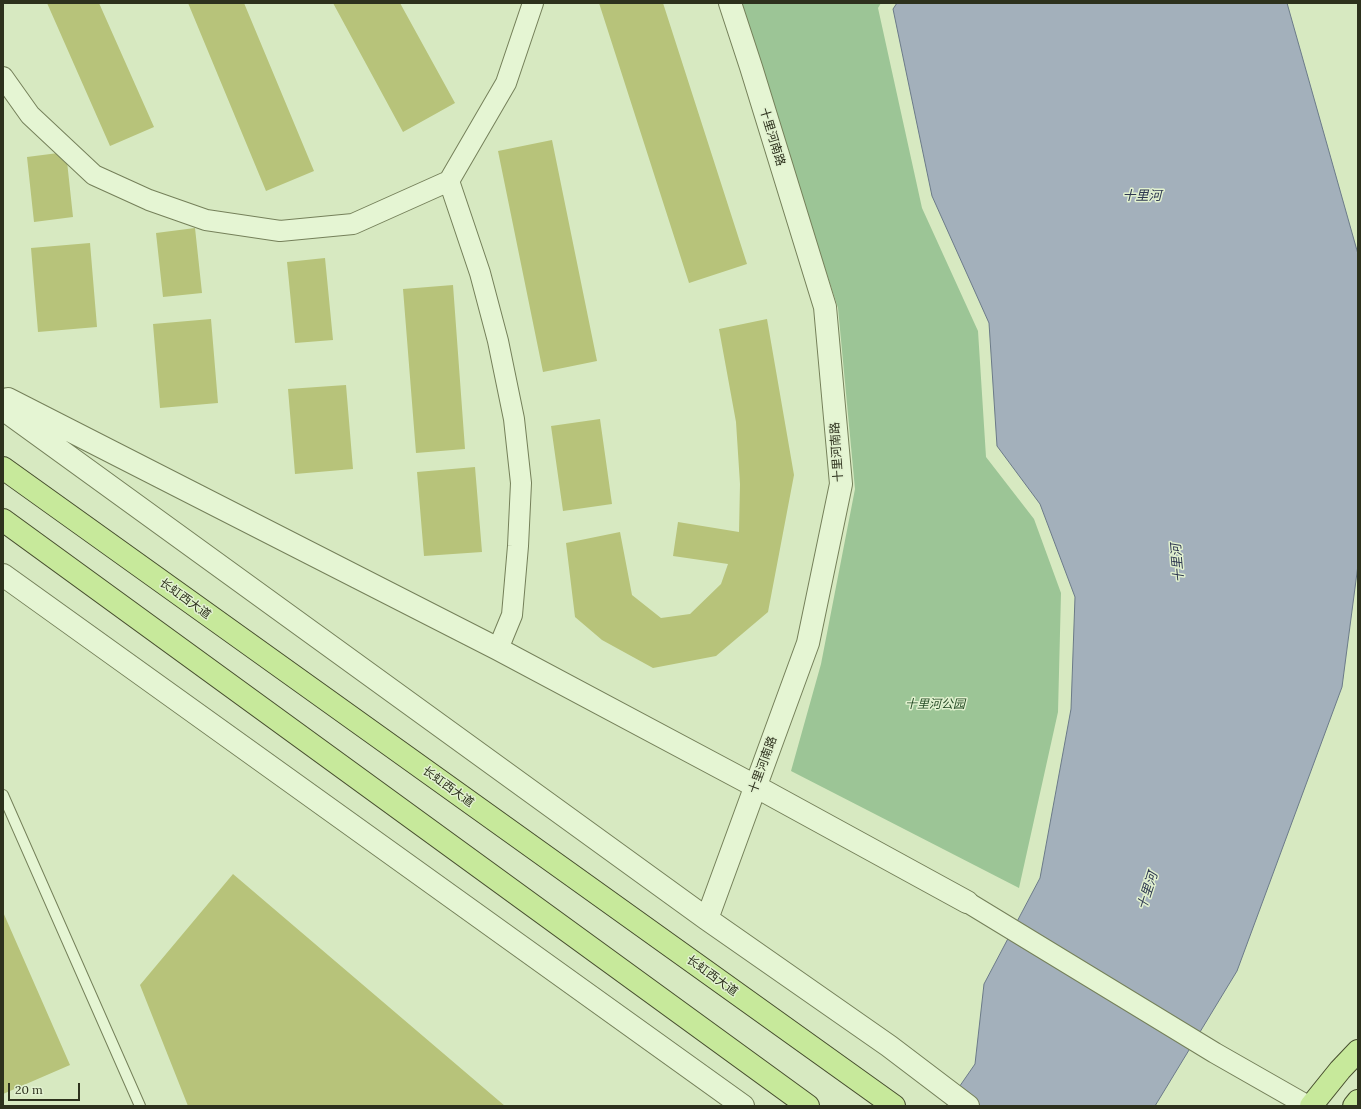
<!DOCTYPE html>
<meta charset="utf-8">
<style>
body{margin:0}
#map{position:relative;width:1361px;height:1109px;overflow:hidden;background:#d7e9c1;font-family:Lora,serif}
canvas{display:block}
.frame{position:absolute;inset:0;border:4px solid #2d311d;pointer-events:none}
.scale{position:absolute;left:8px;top:1083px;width:72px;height:18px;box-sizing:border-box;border:2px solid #2d311d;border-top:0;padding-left:5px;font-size:12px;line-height:14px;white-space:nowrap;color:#2d311d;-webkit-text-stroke:3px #e1f1cf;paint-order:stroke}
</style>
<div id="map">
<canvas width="1361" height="1109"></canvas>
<div class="frame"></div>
<div class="scale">20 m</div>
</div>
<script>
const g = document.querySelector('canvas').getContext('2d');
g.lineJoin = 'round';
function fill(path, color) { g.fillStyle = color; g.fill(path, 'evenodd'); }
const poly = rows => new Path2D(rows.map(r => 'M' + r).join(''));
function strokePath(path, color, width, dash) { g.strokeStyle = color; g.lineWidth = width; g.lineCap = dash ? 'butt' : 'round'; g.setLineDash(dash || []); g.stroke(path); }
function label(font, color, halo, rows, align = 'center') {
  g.font = font + ' Lora,"Noto Sans SC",serif'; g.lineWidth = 3; g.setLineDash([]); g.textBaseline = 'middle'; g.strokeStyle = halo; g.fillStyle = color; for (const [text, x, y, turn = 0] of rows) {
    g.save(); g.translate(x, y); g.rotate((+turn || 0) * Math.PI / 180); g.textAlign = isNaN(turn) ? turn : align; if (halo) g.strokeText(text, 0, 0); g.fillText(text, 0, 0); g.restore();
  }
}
fill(poly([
 [739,3,881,3,878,8,922,208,978,331,986,457,1034,519,1061,593,1058,712,1019,888,791,771,821,664,855,489,838,308]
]), '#9cc596');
const water = poly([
 [897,3,1287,3,1358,254,1358,565,1342,687,1237,971,1155,1106,946,1106,975,1064,984,984,1040,878,1071,709,1075,597,1040,504,997,446,989,323,932,196,893,9,897,3]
]);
fill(water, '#a3b0bb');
strokePath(water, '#6b7a88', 1);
fill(poly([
 [47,3,99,3,154,127,110,146],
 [188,3,244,3,314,171,266,191],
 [333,3,400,3,455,103,403,132],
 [599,3,663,3,747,264,689,283],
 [552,140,597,361,543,372,498,151],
 [66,152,73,217,34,222,27,157],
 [195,228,202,293,163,297,156,233],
 [90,243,97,327,38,332,31,248],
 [325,258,333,340,295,343,287,262],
 [453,285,465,449,416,453,403,289],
 [211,319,218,403,160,408,153,324],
 [767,319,794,475,768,612,716,656,653,668,602,640,575,617,566,543,620,532,632,595,661,618,690,614,721,584,728,564,673,556,678,522,739,532,740,484,736,422,719,329],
 [346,385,353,469,295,474,288,389],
 [600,419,612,504,563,511,551,426],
 [475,467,482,552,424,556,417,472],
 [233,874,505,1106,188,1106,140,985],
 [3,912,70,1065,3,1094]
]), '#b7c37a');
const service = poly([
 [3,795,140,1106]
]);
const minor = poly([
 [3,77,30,115,94,175,149,200,206,220,280,231,353,224,449,181,506,83,533,3],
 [449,181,480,273,498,341,514,419,521,483,518,546,512,615,498,649],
 [967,902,1215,1053,1308,1106]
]);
const tertiary = poly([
 [8,399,498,649,755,786,967,902],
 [3,409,707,919,889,1046,968,1106],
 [3,575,743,1106],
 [707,919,808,643,841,484,825,307,751,67,730,3]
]);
const primary = poly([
 [3,468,894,1106],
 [3,520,808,1106],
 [1311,1106,1340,1070,1358,1051],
 [1354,1106,1358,1101]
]);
strokePath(service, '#75805a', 12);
strokePath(minor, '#75805a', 22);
strokePath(tertiary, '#75805a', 24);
strokePath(primary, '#474e2e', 24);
strokePath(service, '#e5f5d3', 10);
strokePath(minor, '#e5f5d3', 20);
strokePath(tertiary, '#e5f5d3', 22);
strokePath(primary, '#c7e99b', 22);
label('12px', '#2d311d', '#e1f1cf', [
 ["十里河南路",772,137,73],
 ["十里河南路",837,452,-94],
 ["长虹西大道",185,599,36],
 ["十里河南路",763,765,-70],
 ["长虹西大道",448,787,36],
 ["长虹西大道",712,976,36]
]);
label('italic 12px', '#264c26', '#e1f1cf', [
 ["十里河公园",935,705]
]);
label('italic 13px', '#2e3850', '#e1f1cf', [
 ["十里河",1142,196],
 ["十里河",1178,563,-95],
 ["十里河",1148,891,-72]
]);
</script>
